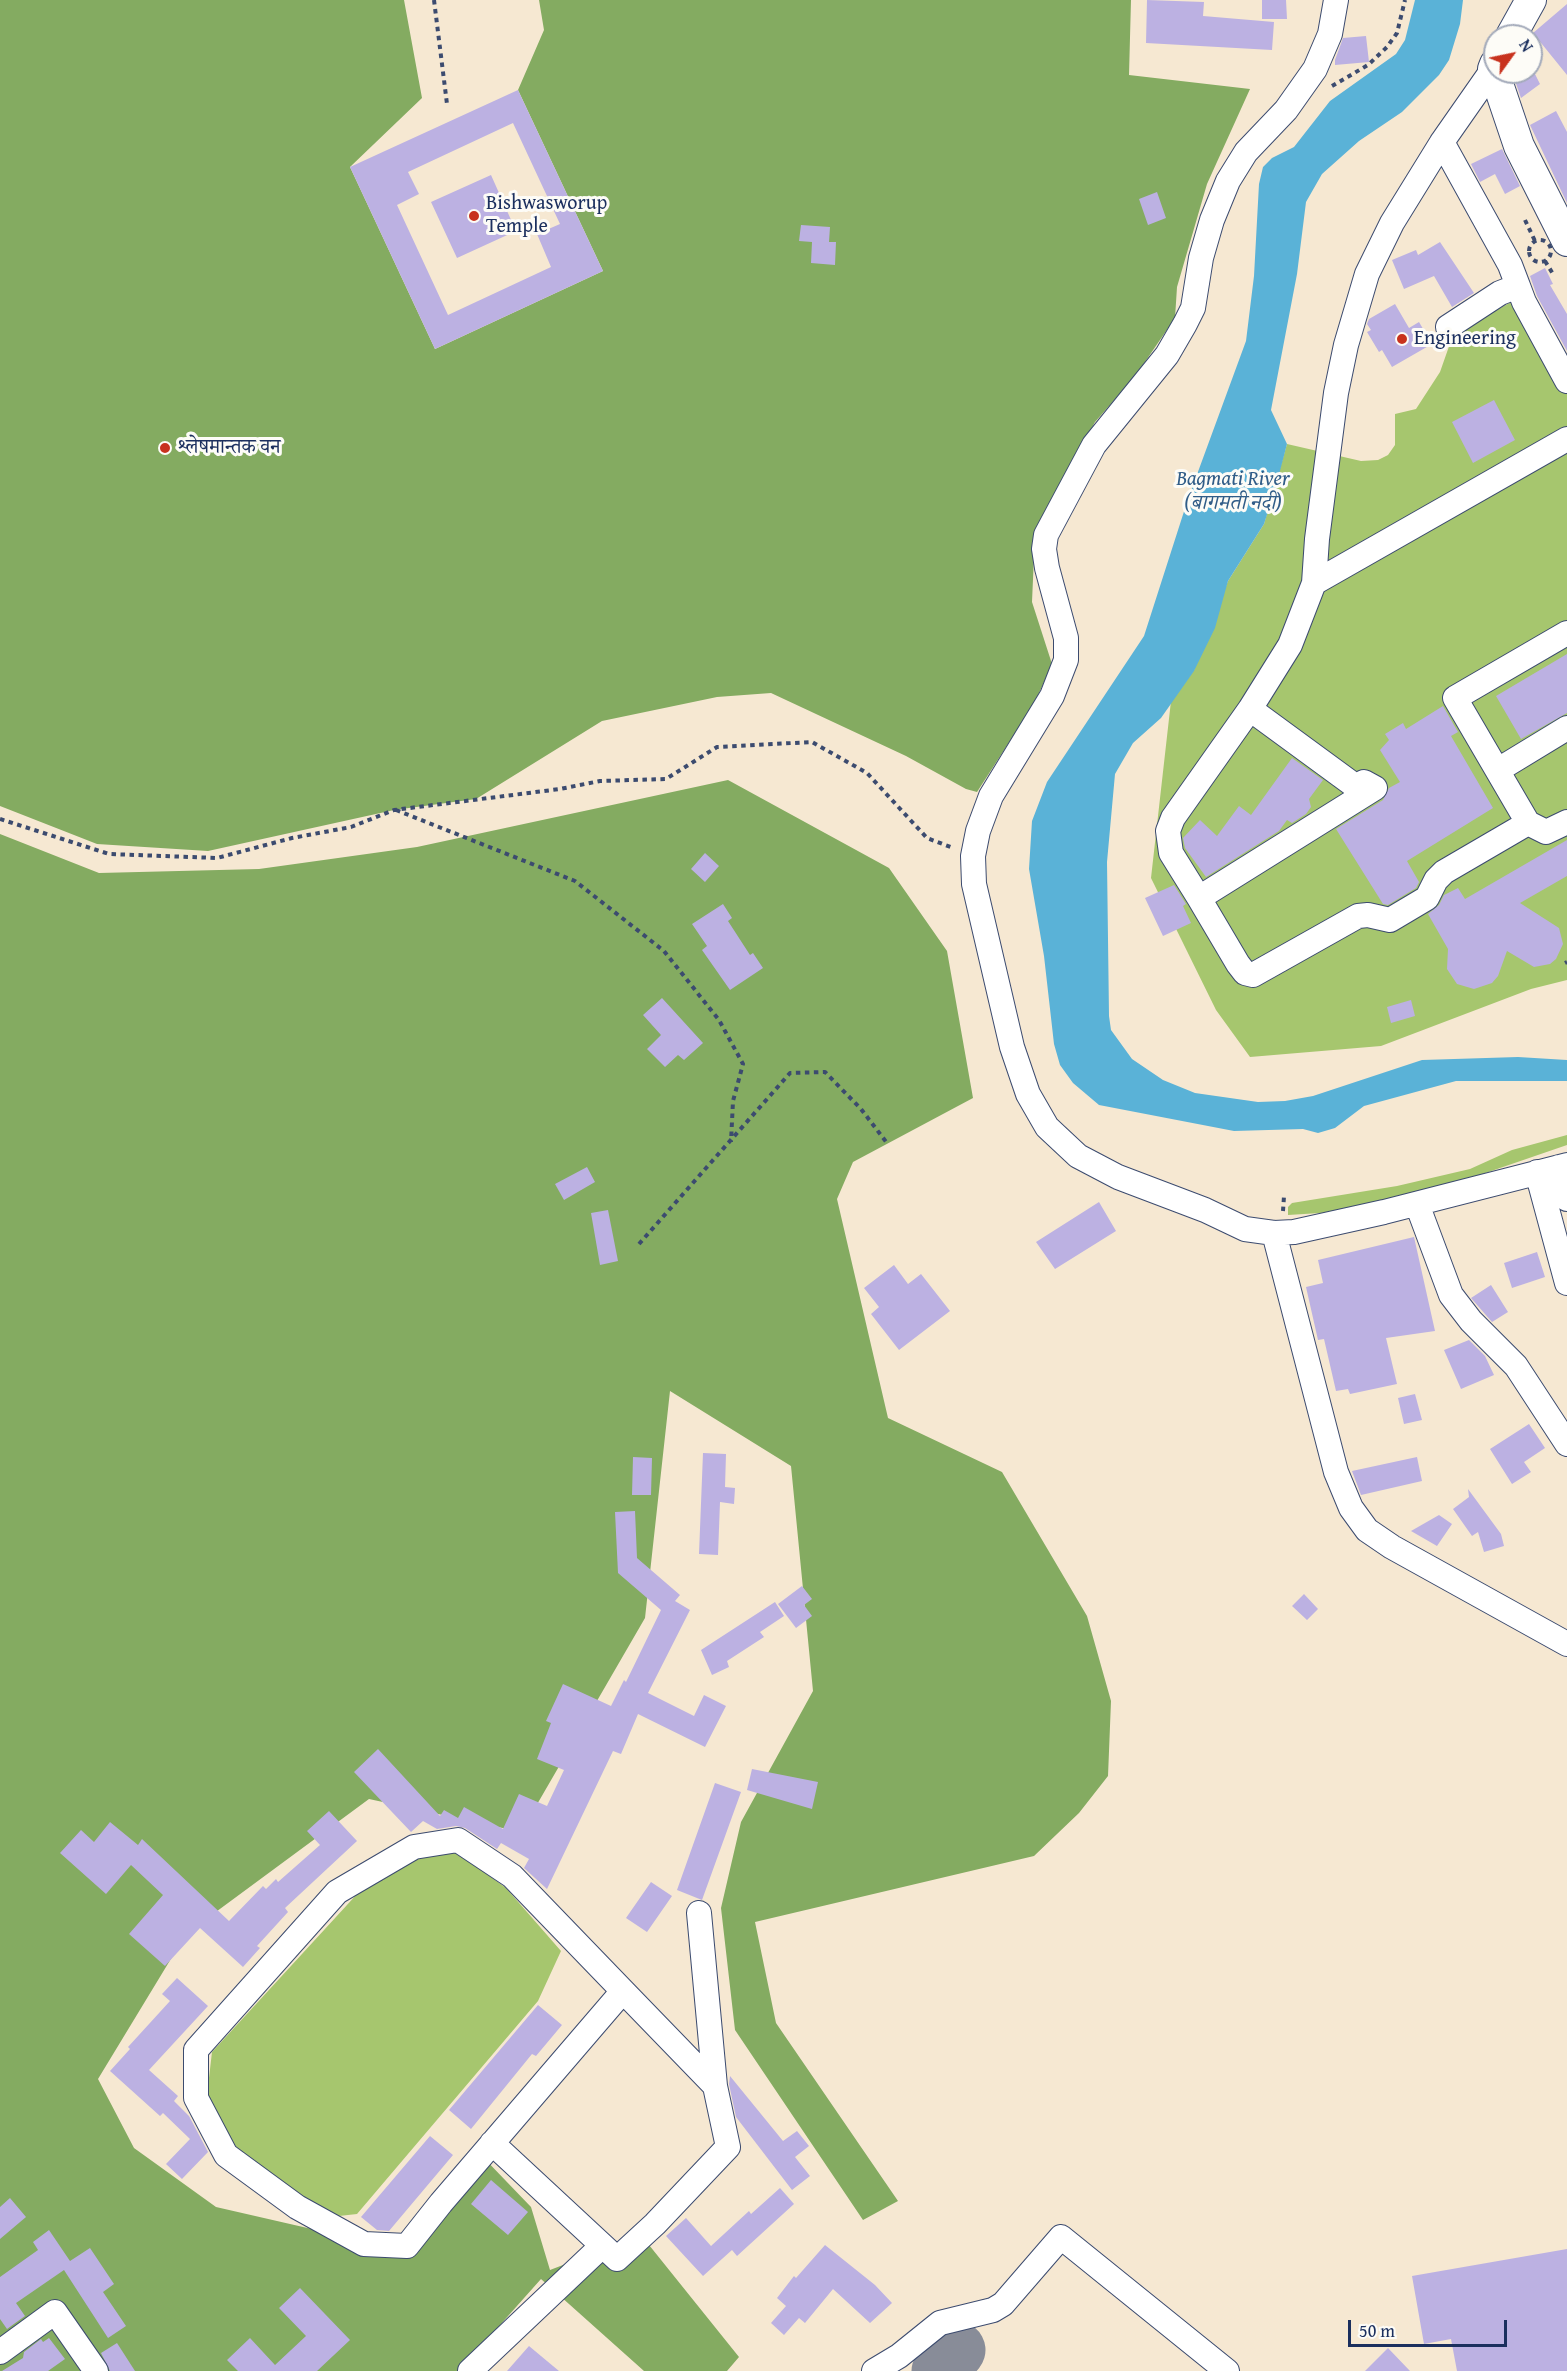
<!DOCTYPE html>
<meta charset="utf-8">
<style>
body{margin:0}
#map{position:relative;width:1567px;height:2371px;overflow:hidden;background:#f6e8d2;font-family:"Gentium Book Plus",serif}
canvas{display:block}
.north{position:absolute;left:1483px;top:24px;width:60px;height:60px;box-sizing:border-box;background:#fdfcf7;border:2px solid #a3aaba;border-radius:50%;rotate:57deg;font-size:16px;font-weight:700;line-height:24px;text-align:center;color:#1b2f5e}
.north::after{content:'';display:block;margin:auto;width:21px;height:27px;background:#c8321e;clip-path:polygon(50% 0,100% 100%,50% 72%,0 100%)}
.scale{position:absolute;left:1348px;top:2320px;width:159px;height:27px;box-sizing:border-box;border:3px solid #1b2f5e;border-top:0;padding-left:8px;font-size:18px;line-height:21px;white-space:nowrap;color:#1b2f5e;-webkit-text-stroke:4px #fdfcf7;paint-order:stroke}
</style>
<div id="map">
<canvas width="1567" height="2371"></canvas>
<div class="north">N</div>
<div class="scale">50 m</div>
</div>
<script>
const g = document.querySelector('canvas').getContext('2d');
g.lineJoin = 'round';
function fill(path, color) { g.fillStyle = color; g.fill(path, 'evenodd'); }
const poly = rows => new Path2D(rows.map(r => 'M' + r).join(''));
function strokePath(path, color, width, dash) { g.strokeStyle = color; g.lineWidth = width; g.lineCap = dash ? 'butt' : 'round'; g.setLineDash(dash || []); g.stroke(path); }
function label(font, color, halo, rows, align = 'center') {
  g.font = font + ' "Gentium Book Plus","Noto Serif Devanagari",serif'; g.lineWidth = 6; g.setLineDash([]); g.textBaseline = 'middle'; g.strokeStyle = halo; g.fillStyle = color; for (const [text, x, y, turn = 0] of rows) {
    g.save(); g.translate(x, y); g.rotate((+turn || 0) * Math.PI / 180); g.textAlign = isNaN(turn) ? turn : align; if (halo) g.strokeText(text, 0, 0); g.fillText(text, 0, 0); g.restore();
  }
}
fill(poly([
 [1525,294,1567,372,1567,980,1531,989,1381,1046,1250,1057,1216,1010,1151,878,1171,701,1194,670,1228,581,1264,524,1287,444,1361,461,1378,460,1388,455,1395,445,1395,414,1416,409,1440,372,1453,335],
 [1567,1135,1567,1145,1436,1190,1336,1212,1288,1215,1288,1207,1292,1203,1397,1186,1470,1169,1512,1150],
 [428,1851,458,1853,506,1888,561,1951,538,2001,357,2214,330,2217,269,2178,229,2140,207,2095,212,2052,358,1893]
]), '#a6c66e');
fill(poly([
 [0,0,404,0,422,98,350,167,435,349,603,271,518,90,544,30,539,0,1131,0,1129,75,1250,89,1207,184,1177,287,1175,318,1136,375,1095,422,1035,533,1032,602,1052,664,1035,702,977,792,966,789,906,756,771,693,717,697,602,721,476,799,394,810,208,851,97,844,0,806],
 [728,780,889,868,947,951,973,1098,853,1162,837,1199,888,1418,1002,1472,1087,1616,1111,1701,1108,1776,1079,1813,1034,1856,755,1922,776,2023,898,2201,863,2220,735,2030,721,1908,741,1822,813,1691,791,1466,670,1391,645,1618,521,1832,369,1799,186,1934,98,2079,134,2148,216,2207,412,2252,481,2155,531,2207,550,2270,641,2235,739,2357,727,2371,644,2371,541,2279,459,2371,0,2371,0,834,99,873,259,869,417,847]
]), '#84ab61');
fill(poly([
 [1415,0,1463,0,1460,24,1449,60,1439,75,1402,112,1359,141,1322,174,1306,202,1297,274,1271,410,1287,444,1275,490,1264,524,1228,581,1215,628,1194,671,1161,718,1133,743,1115,774,1107,862,1109,1016,1111,1030,1132,1059,1163,1080,1195,1093,1258,1102,1285,1101,1313,1096,1422,1060,1518,1057,1567,1060,1567,1081,1456,1081,1364,1106,1335,1128,1318,1133,1303,1129,1234,1131,1099,1105,1073,1083,1060,1065,1054,1044,1044,956,1029,869,1032,821,1047,782,1144,636,1188,499,1246,341,1254,276,1259,184,1263,167,1272,158,1294,147,1330,101,1396,54,1405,40]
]), '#5ab2d7');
strokePath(poly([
 [940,2371,957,2350]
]), '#888c98', 57);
fill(poly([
 [1147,0,1204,2,1203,16,1274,22,1272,50,1146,43],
 [1262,0,1286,0,1287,19,1262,19],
 [1567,4,1567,75,1533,33],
 [1366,36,1369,62,1335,65,1335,60,1343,38],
 [1512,72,1534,72,1540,84,1521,98],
 [518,90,603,271,435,349,350,167],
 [513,123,560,224,537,234,551,267,448,315,397,205,419,194,408,172],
 [1556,111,1567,132,1567,203,1530,125],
 [1502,149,1520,186,1505,194,1495,174,1480,182,1471,164],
 [491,175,516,231,457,258,431,202],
 [1157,192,1166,218,1148,225,1139,199],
 [801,225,830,227,829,242,836,242,835,265,811,263,812,242,799,241],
 [1440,242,1474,293,1452,307,1434,276,1404,289,1392,260,1416,250,1418,255],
 [1545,268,1553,284,1550,285,1567,314,1567,351,1537,296,1530,276],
 [1395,304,1409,328,1419,322,1432,344,1392,367,1382,350,1379,352,1367,332,1371,330,1367,324,1369,319],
 [1494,400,1515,440,1473,463,1452,422],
 [1567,654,1567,713,1521,739,1496,696],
 [1443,706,1458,732,1451,736,1493,808,1407,861,1419,882,1416,888,1388,905,1383,904,1336,829,1383,800,1389,788,1400,782,1380,750,1389,740,1385,734,1403,723,1406,729],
 [1292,758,1323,780,1309,799,1311,807,1306,814,1292,823,1287,820,1279,831,1206,877,1185,848,1183,838,1200,820,1217,836,1239,806,1251,815],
 [1567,840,1567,876,1520,903,1559,928,1563,944,1556,959,1550,964,1534,967,1507,951,1498,976,1492,983,1474,989,1457,984,1447,969,1448,949,1428,914,1439,905,1444,895,1458,888,1465,899],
 [705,853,719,866,705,882,691,869],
 [1174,885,1186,904,1183,906,1191,923,1163,936,1145,898],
 [723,904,732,918,728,921,750,955,753,953,763,968,730,990,702,950,707,946,692,924],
 [662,998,703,1043,684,1060,678,1055,665,1067,647,1049,661,1035,643,1015],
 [1411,1000,1415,1016,1391,1023,1387,1007],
 [587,1167,595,1182,564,1200,555,1184],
 [1099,1202,1116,1231,1055,1269,1036,1242],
 [608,1210,618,1261,600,1265,591,1213],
 [1414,1237,1435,1331,1386,1338,1397,1384,1350,1394,1348,1389,1336,1391,1324,1339,1318,1340,1306,1287,1323,1283,1318,1260],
 [1537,1252,1545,1277,1512,1288,1504,1263],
 [894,1265,908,1284,921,1274,950,1311,899,1350,871,1314,879,1307,864,1288],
 [1491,1285,1508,1312,1492,1322,1471,1298],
 [1469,1340,1485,1356,1494,1375,1461,1389,1444,1350],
 [1415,1394,1422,1420,1404,1424,1398,1398],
 [1529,1424,1545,1448,1524,1462,1531,1472,1512,1484,1490,1449],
 [703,1453,726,1454,725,1487,735,1488,734,1504,720,1502,718,1555,699,1554],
 [633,1457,652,1458,651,1495,632,1495],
 [1417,1457,1422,1481,1361,1495,1352,1471],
 [1468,1489,1501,1534,1504,1546,1484,1552,1478,1532,1472,1536,1453,1509,1469,1497],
 [635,1511,637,1558,680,1595,675,1601,690,1610,648,1693,694,1716,704,1695,726,1706,705,1747,638,1714,621,1754,613,1751,547,1889,524,1868,529,1859,501,1843,497,1849,465,1828,456,1826,437,1829,423,1821,411,1832,354,1772,378,1749,440,1816,444,1810,458,1818,464,1807,503,1829,519,1794,547,1806,564,1770,537,1759,551,1723,546,1721,563,1684,611,1706,624,1680,626,1682,661,1610,618,1573,615,1512],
 [1439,1515,1452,1524,1437,1546,1411,1531],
 [802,1586,812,1599,804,1605,812,1616,796,1628,778,1604],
 [1304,1594,1318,1609,1307,1620,1292,1606],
 [775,1602,784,1616,760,1632,764,1637,727,1661,729,1667,712,1675,701,1650],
 [752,1769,818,1782,812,1809,747,1790],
 [715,1783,741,1792,702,1900,677,1890],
 [329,1811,357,1841,285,1908,288,1912,257,1946,260,1948,243,1967,200,1928,165,1966,129,1934,163,1895,131,1865,106,1894,60,1853,81,1830,94,1842,110,1822,138,1845,142,1839,229,1921,263,1886,266,1889,276,1879,278,1882,320,1845,307,1831],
 [651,1882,672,1896,647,1932,626,1918],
 [177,1978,208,2006,149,2070,178,2096,174,2101,189,2116,208,2152,182,2179,166,2164,190,2139,163,2113,160,2116,110,2071,130,2049,128,2047,170,2001,162,1994],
 [538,2005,562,2025,536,2056,532,2054,471,2129,449,2110],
 [730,2076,783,2141,797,2131,809,2146,795,2157,810,2176,792,2190,736,2117,729,2084],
 [430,2136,453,2155,389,2231,377,2230,361,2217],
 [491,2180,528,2212,508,2235,471,2204],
 [780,2188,794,2204,737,2256,732,2250,703,2276,666,2236,686,2218,711,2246,749,2211,751,2214],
 [10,2198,26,2217,0,2239,0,2207],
 [49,2230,70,2261,90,2248,114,2284,103,2292,126,2326,108,2338,64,2270,16,2303,25,2316,7,2329,0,2319,0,2277,38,2250,33,2242],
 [825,2245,875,2285,892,2303,870,2323,833,2289,805,2323,799,2318,784,2335,771,2323,786,2306,777,2298,794,2276,796,2278],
 [1567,2249,1567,2371,1457,2371,1451,2339,1424,2344,1412,2276],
 [300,2288,350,2340,317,2371,238,2371,227,2360,250,2338,275,2365,306,2336,279,2308],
 [49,2338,65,2359,48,2371,2,2371,23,2358,24,2352,41,2339,43,2342],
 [117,2343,135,2371,110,2371,101,2353],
 [529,2346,559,2371,507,2371],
 [1388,2348,1410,2371,1365,2371]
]), '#bcb1e2');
const minor = poly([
 [1336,0,1330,34,1315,69,1286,110,1246,152,1228,181,1212,220,1201,258,1193,308,1185,324,1167,355,1094,445,1046,535,1044,549,1047,568,1066,638,1066,660,1052,696,991,796,978,831,973,856,974,884,1012,1047,1028,1094,1047,1127,1078,1156,1118,1177,1205,1210,1245,1229,1274,1233,1336,1472,1351,1508,1367,1530,1392,1547,1567,1644],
 [1493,69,1442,142,1392,223,1367,274,1346,345,1336,393,1317,539,1314,583,1290,645,1250,709,1351,783,1356,786,1364,782,1375,788,1199,898,1238,964,1245,973,1253,975,1358,916,1368,915,1390,920,1427,898,1436,880,1444,872,1528,823,1546,832,1567,822],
 [1442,142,1510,265,1518,286],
 [1448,327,1500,293,1518,286,1524,302,1567,381],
 [1314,583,1567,439],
 [1498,770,1567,728],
 [1528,823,1455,698,1567,633],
 [1199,898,1171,853,1168,831,1173,818,1250,709],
 [1559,1167,1567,1199],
 [1537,1172,1567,1283],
 [1417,1204,1451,1295,1471,1321,1516,1366,1567,1444],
 [1274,1233,1294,1232,1384,1212,1567,1165],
 [623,1991,441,2203,407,2246,364,2244,297,2207,226,2155,196,2098,196,2050,337,1892,414,1847,458,1840,512,1876,623,1991,715,2086,699,1913],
 [492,2143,617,2259,655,2224,728,2147,715,2086],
 [0,2352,55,2312,96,2371],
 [470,2371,602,2246],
 [874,2371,899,2356,940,2323,993,2310,1003,2304,1061,2237,1227,2371]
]);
const major = poly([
 [1511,36,1531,0],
 [1495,64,1493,69,1519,146,1567,241]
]);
strokePath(minor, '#3c4b6f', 26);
strokePath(major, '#3c4b6f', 32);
strokePath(poly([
 [434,0,447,104],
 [1332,86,1368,65,1387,47,1397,33,1405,0],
 [1525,220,1535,241],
 '1529 251a11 11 0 1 1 22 0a11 11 0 1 1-22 0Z',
 [1545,261,1553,274],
 [396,810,575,881,664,951,719,1020,743,1064,733,1101,731,1142],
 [0,819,109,854,217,858,292,838,351,827,394,810,560,789,600,781,666,779,717,747,812,742,867,773,927,838,953,848],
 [1565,963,1567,962],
 [1283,1211,1284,1196],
 [639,1244,790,1073,825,1072,861,1109,887,1143]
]), '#3c4b6f', 4, [4.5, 4.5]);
strokePath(minor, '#fff', 24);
strokePath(major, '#fff', 30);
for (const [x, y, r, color] of [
 [474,216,6,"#c8321e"],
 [1402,339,6,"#c8321e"],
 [165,448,6,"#c8321e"]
]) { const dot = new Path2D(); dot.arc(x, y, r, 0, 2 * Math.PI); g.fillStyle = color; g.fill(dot); strokePath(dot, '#fdfcf7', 2); }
label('20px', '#1b2f5e', '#fdfcf7', [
 ["Bishwasworup",486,204],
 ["Temple",486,227],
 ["Engineering",1414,339],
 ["श्लेषमान्तक वन",177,448]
], 'left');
label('italic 21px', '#315d88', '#fdfcf7', [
 ["Bagmati River",1233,480],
 ["(बागमती नदी)",1233,504]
]);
</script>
